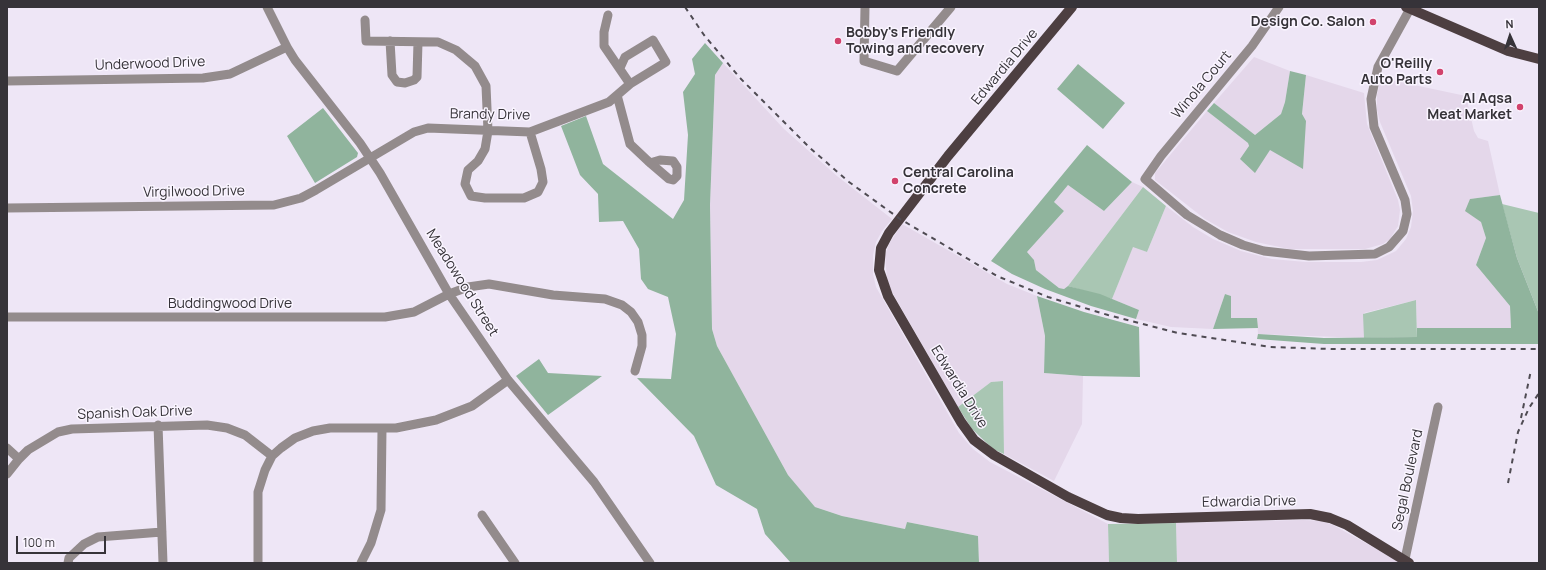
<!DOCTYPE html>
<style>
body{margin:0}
#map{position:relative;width:1546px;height:570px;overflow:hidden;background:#eee6f6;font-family:Manrope,sans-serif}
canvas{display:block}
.frame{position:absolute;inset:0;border:8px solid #363339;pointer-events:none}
.north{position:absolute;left:1490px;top:16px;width:40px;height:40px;-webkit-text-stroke:3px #faf5ff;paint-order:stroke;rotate:357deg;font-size:11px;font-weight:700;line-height:16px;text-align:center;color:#363339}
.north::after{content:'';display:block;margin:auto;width:14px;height:18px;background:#363339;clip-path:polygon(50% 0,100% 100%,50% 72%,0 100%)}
.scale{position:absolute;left:16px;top:536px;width:90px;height:18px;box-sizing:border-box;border:2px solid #363339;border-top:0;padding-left:5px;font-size:12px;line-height:14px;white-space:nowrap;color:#363339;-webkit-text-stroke:3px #faf5ff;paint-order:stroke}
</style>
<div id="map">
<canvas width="1546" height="570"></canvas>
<div class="frame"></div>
<div class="north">N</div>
<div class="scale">100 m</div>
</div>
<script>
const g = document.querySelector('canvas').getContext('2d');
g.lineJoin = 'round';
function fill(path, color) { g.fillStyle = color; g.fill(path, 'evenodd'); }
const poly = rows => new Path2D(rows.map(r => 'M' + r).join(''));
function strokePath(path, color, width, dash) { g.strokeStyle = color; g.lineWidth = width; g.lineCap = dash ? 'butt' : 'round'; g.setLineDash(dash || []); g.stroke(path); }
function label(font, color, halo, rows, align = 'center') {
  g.font = font + ' Manrope,sans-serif'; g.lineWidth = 3; g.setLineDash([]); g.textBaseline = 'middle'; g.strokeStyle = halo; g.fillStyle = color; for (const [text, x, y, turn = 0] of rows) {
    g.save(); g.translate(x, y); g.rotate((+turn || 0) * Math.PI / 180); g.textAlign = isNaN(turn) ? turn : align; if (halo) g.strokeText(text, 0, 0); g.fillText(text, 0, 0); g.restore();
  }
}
fill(poly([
 [1254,57,1290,71,1285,102,1281,114,1255,135,1214,103],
 [723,63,784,129,837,176,892,219,882,231,876,242,873,255,873,274,876,287,959,433,973,449,990,462,1108,524,1109,563,979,563,978,536,907,522,905,529,842,516,815,507,788,475,717,346,712,329,710,205,715,75],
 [1306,75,1364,93,1367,124,1398,200,1400,210,1398,226,1390,239,1383,244,1365,249,1289,249,1256,242,1228,232,1205,219,1155,180,1155,173,1207,111,1248,143,1255,172,1270,149,1302,114],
 [1381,78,1466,96,1474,131,1478,138,1488,141,1500,195,1470,199,1481,222,1486,238,1476,265,1510,306,1511,328,1417,328,1416,300,1364,313,1364,338,1258,334,1257,318,1231,318,1231,296,1225,294,1213,329,1171,327,1136,319,1139,310,1112,299,1133,246,1147,252,1166,206,1193,227,1213,239,1241,251,1272,259,1306,262,1361,262,1377,260,1396,251,1406,239,1411,227,1413,211,1411,196,1380,122,1377,110,1377,95],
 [1132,182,1143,187,1068,286,1064,289,1059,288,1036,270,1034,260,1027,252,1064,211,1054,202,1068,185,1104,211],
 [902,224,1007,284,1037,296,1045,336,1044,373,1083,376,1082,424,1054,481,1004,454,1003,381,991,382,958,407,892,292,887,279,885,255,889,244],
 [1303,520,1322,521,1333,525,1402,563,1177,563,1176,523]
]), '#e4d7ea');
fill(poly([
 [1143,187,1166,206,1147,252,1133,247,1112,299,1068,286],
 [1502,204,1539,213,1539,314,1517,258],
 [1416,300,1417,337,1364,338,1363,314],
 [1003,381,1004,454,993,449,972,429,958,407,991,382],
 [1176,523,1177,563,1109,563,1108,524]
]), '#a9c6b3');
fill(poly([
 [705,43,723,63,715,75,710,205,712,329,717,346,788,475,815,507,842,516,905,529,907,522,978,536,979,563,791,563,765,534,757,509,716,485,694,436,637,378,671,379,676,334,668,297,648,289,641,279,639,249,623,221,599,222,598,194,580,175,561,126,586,116,603,164,673,219,684,200,688,135,683,92,695,74,692,59],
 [1078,64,1125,103,1103,129,1057,89],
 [1290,71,1306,75,1302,114,1306,121,1303,169,1270,150,1255,173,1240,159,1249,146,1248,143,1207,111,1214,103,1255,135,1281,114,1285,102],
 [323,108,358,153,357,157,315,183,287,136],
 [1087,145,1132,182,1104,211,1068,185,1054,202,1064,211,1027,252,1034,260,1036,270,1059,288,1064,289,1068,286,1100,294,1139,310,1136,319,1091,306,1045,289,1012,274,991,261],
 [1500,195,1517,258,1539,314,1539,344,1324,344,1257,339,1258,334,1324,338,1417,337,1417,328,1511,328,1510,306,1476,265,1486,238,1481,222,1465,211,1470,199],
 [1225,294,1231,296,1231,318,1257,318,1258,328,1213,329],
 [1037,296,1084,312,1139,327,1140,377,1083,376,1044,373,1045,336],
 [539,359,548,373,602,376,548,415,516,376]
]), '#90b49d');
strokePath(poly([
 [267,7,287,47,295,60,360,143,380,173,449,294,508,380,594,482,650,563],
 [865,7,864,61,897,71,951,7],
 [1279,7,1252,46,1161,156,1145,179,1187,215,1220,235,1243,245,1264,251,1309,256,1375,254,1389,247,1403,231,1407,214,1405,200,1374,127,1371,99,1378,67,1411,7],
 [608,15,604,32,604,46,630,84],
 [365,20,366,41,438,42,456,50,475,66,486,86,488,131,485,149,478,161,468,170,465,184,471,196,485,198,524,198,538,192,543,182,541,169,530,132],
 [390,41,392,75,397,82,405,83,414,80,417,77,418,42],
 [7,81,203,78,230,74,287,47],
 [617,95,630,144,648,161,669,179,673,180,677,176,677,167,673,161,660,160,650,163],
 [7,208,274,205,301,198,316,190,414,132,428,128,530,132,609,102,630,84,666,62,653,40,625,57,620,68],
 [7,317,385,317,414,312,449,294,468,287,489,284,553,295,605,299,622,305,631,312,638,322,642,335,642,346,635,371],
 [158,425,163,563],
 [7,448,19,459],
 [7,474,19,459,28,450,58,432,72,429,207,425,227,428,245,435,272,456],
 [482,515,515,563],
 [1405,559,1438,407],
 [68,563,69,558,84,544,98,537,162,532],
 [258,563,258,492,265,470,272,456,281,448,295,438,313,431,330,428,396,428,436,420,472,406,508,380],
 [361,563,371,543,381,510,382,429]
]), '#938b8c', 9);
strokePath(poly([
 [1072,7,948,156,889,233,881,248,879,270,888,296,961,422,974,440,994,455,1068,497,1107,515,1121,518,1138,519,1310,514,1330,518,1347,525,1409,563],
 [1406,7,1508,51,1539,59]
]), '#4d3f41', 10);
strokePath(poly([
 [685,7,704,35,740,78,810,148,849,182,900,219,997,276,1048,297,1108,315,1178,333,1270,347,1331,349,1539,349],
 [1521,418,1531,370],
 [1508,483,1518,432,1529,408,1539,393]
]), '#4f4b53', 2, [5, 5]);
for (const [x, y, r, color] of [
 [1373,22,4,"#d1426c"],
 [838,41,4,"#d1426c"],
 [1440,72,4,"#d1426c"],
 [1520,107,4,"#d1426c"],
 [895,181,4,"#d1426c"]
]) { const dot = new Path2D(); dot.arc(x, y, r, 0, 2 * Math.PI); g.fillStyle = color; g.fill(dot); strokePath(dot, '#faf5ff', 1.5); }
label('bold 14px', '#363339', '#faf5ff', [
 ["Design Co. Salon",1365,22],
 ["Bobby's Friendly",846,33,"left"],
 ["Towing and recovery",846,49,"left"],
 ["O'Reilly",1432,64],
 ["Auto Parts",1432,80],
 ["Al Aqsa",1512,99],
 ["Meat Market",1512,115],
 ["Central Carolina",903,173,"left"],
 ["Concrete",903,189,"left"]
], 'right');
label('14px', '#363339', '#faf5ff', [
 ["Underwood Drive",150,64,-2],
 ["Edwardia Drive",1005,67,-50],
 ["Winola Court",1202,85,-50],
 ["Brandy Drive",490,115,1],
 ["Virgilwood Drive",194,192,-1],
 ["Meadowood Street",462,283,58],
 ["Buddingwood Drive",230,304],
 ["Edwardia Drive",959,387,58],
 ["Spanish Oak Drive",135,413,-2],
 ["Segal Boulevard",1408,480,-78],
 ["Edwardia Drive",1249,502,-1]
]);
</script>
